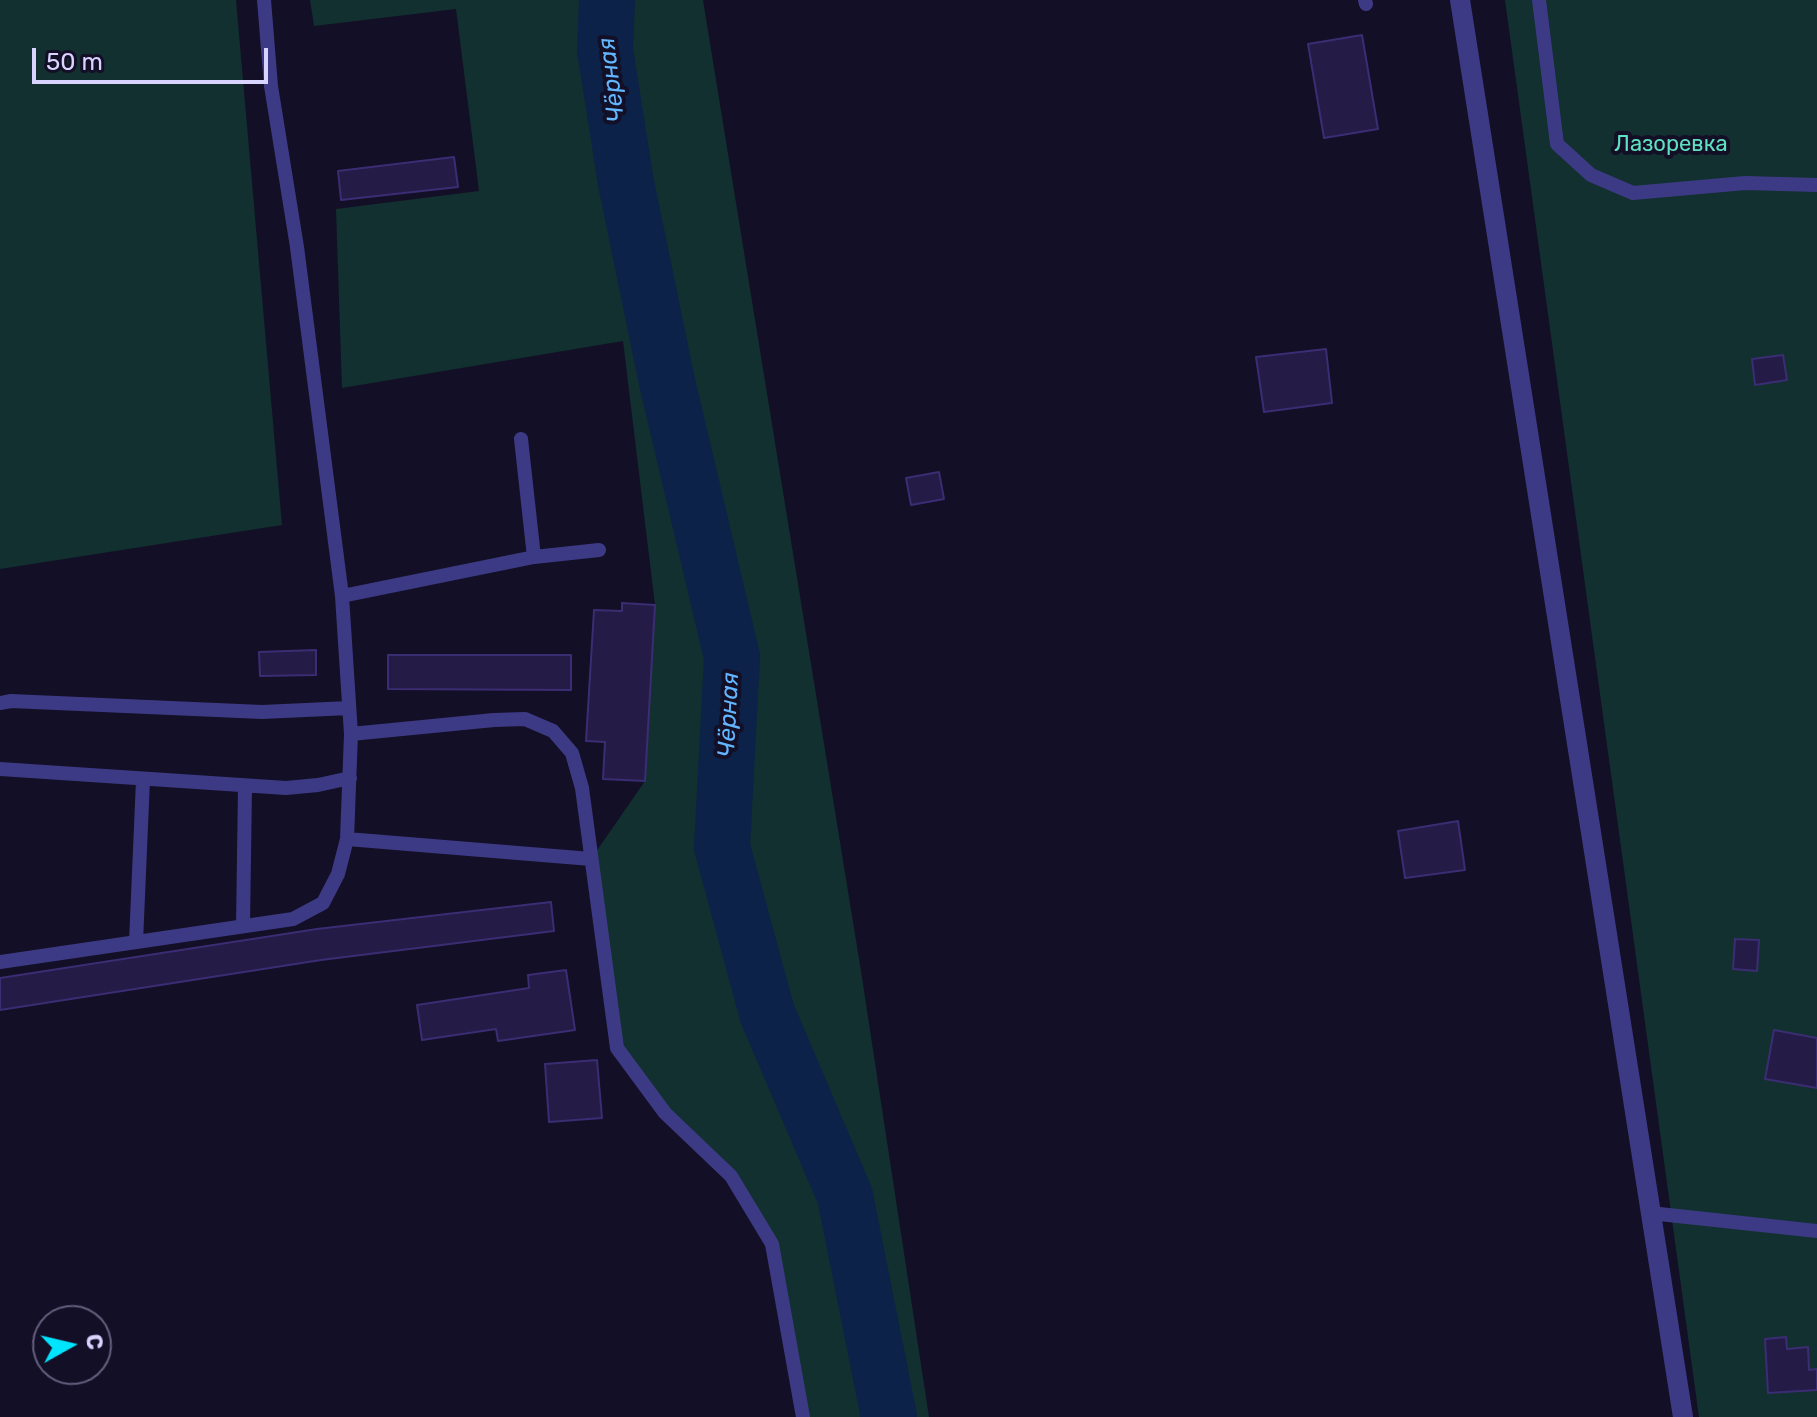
<!DOCTYPE html>
<meta charset="utf-8">
<style>
body{margin:0}
#map{position:relative;width:1817px;height:1417px;overflow:hidden;background:#130f26;font-family:Rubik,sans-serif}
canvas{display:block}
.north{position:absolute;left:32px;top:1305px;width:80px;height:80px;box-sizing:border-box;background:#130f26;border:2px solid #625e7d;border-radius:50%;rotate:82deg;font-size:22px;font-weight:700;line-height:32px;text-align:center;color:#d9d4ff}
.north::after{content:'';display:block;margin:auto;width:28px;height:36px;background:#00e5ff;clip-path:polygon(50% 0,100% 100%,50% 72%,0 100%)}
.scale{position:absolute;left:32px;top:48px;width:236px;height:36px;box-sizing:border-box;border:4px solid #d9d4ff;border-top:0;padding-left:10px;font-size:24px;line-height:28px;white-space:nowrap;color:#d9d4ff;-webkit-text-stroke:6px #130f26;paint-order:stroke}
</style>
<div id="map">
<canvas width="1817" height="1417"></canvas>
<div class="north">С</div>
<div class="scale">50 m</div>
</div>
<script>
const g = document.querySelector('canvas').getContext('2d');
g.lineJoin = 'round';
function fill(path, color) { g.fillStyle = color; g.fill(path, 'evenodd'); }
const poly = rows => new Path2D(rows.map(r => 'M' + r).join(''));
function strokePath(path, color, width, dash) { g.strokeStyle = color; g.lineWidth = width; g.lineCap = dash ? 'butt' : 'round'; g.setLineDash(dash || []); g.stroke(path); }
function label(font, color, halo, rows, align = 'center') {
  g.font = font + ' Rubik,sans-serif'; g.lineWidth = 8; g.setLineDash([]); g.textBaseline = 'middle'; g.strokeStyle = halo; g.fillStyle = color; for (const [text, x, y, turn = 0] of rows) {
    g.save(); g.translate(x, y); g.rotate((+turn || 0) * Math.PI / 180); g.textAlign = isNaN(turn) ? turn : align; if (halo) g.strokeText(text, 0, 0); g.fillText(text, 0, 0); g.restore();
  }
}
fill(poly([
 [0,0,236,0,282,525,0,569],
 [310,0,703,0,861,971,929,1417,803,1417,772,1244,731,1176,665,1113,617,1048,591,859,645,781,655,605,623,341,342,388,336,209,479,191,456,9,314,26],
 [1505,0,1817,0,1817,1417,1699,1417]
]), '#12302f');
strokePath(poly([
 [607,0,605,50,626,183,667,382,732,657,722,847,767,1013,845,1196,889,1417]
]), '#0c2248', 56);
const building = poly([
 [1362,35,1378,129,1324,138,1308,44,1362,35],
 [454,157,458,187,341,200,338,171,454,157],
 [1326,349,1332,403,1264,412,1256,357,1326,349],
 [1783,355,1787,380,1755,385,1752,359,1783,355],
 [939,472,944,499,911,505,906,478,939,472],
 [622,603,655,605,645,781,603,779,605,742,586,741,594,610,622,611,622,603],
 [316,650,316,675,260,676,259,652,316,650],
 [388,655,571,655,571,690,388,689,388,655],
 [1458,821,1465,870,1405,878,1398,831,1458,821],
 [551,902,554,931,321,960,0,1010,0,978,317,929,551,902],
 [1735,939,1759,940,1757,971,1733,969,1735,939],
 [566,970,575,1030,498,1041,496,1029,422,1040,417,1005,529,988,528,975,566,970],
 [1774,1030,1817,1038,1817,1088,1765,1079,1774,1030],
 [597,1060,602,1118,549,1122,545,1064,597,1060],
 [1786,1337,1787,1349,1808,1347,1809,1370,1817,1369,1817,1390,1768,1393,1765,1339,1786,1337]
]);
fill(building, '#241b47');
strokePath(building, '#3b2d73', 2);
strokePath(poly([
 [1365,0,1366,4],
 [1539,0,1557,144,1591,175,1633,193,1745,183,1817,185],
 [521,439,534,557],
 [342,596,534,557,599,550],
 [0,703,11,701,262,712,349,708],
 [351,734,494,720,525,719,553,731,572,753,582,788,617,1048,665,1113,731,1176,772,1244,803,1417],
 [0,769,286,788,318,785,350,778],
 [347,839,591,859],
 [243,926,245,786],
 [136,942,143,780],
 [0,962,293,919,323,903,338,874,347,839,351,734,342,596,297,247,271,86,264,0],
 [1650,1213,1817,1231]
]), '#3d3a85', 14);
strokePath(poly([
 [1460,0,1683,1417]
]), '#3d3a85', 20);
label('22px', '#5fe0c0', '#130f26', [
 ["Лазоревка",1671,145]
]);
label('italic 24px', '#62b6ff', '#130f26', [
 ["Чёрная",612,80,-97],
 ["Чёрная",729,715,-87]
]);
</script>
